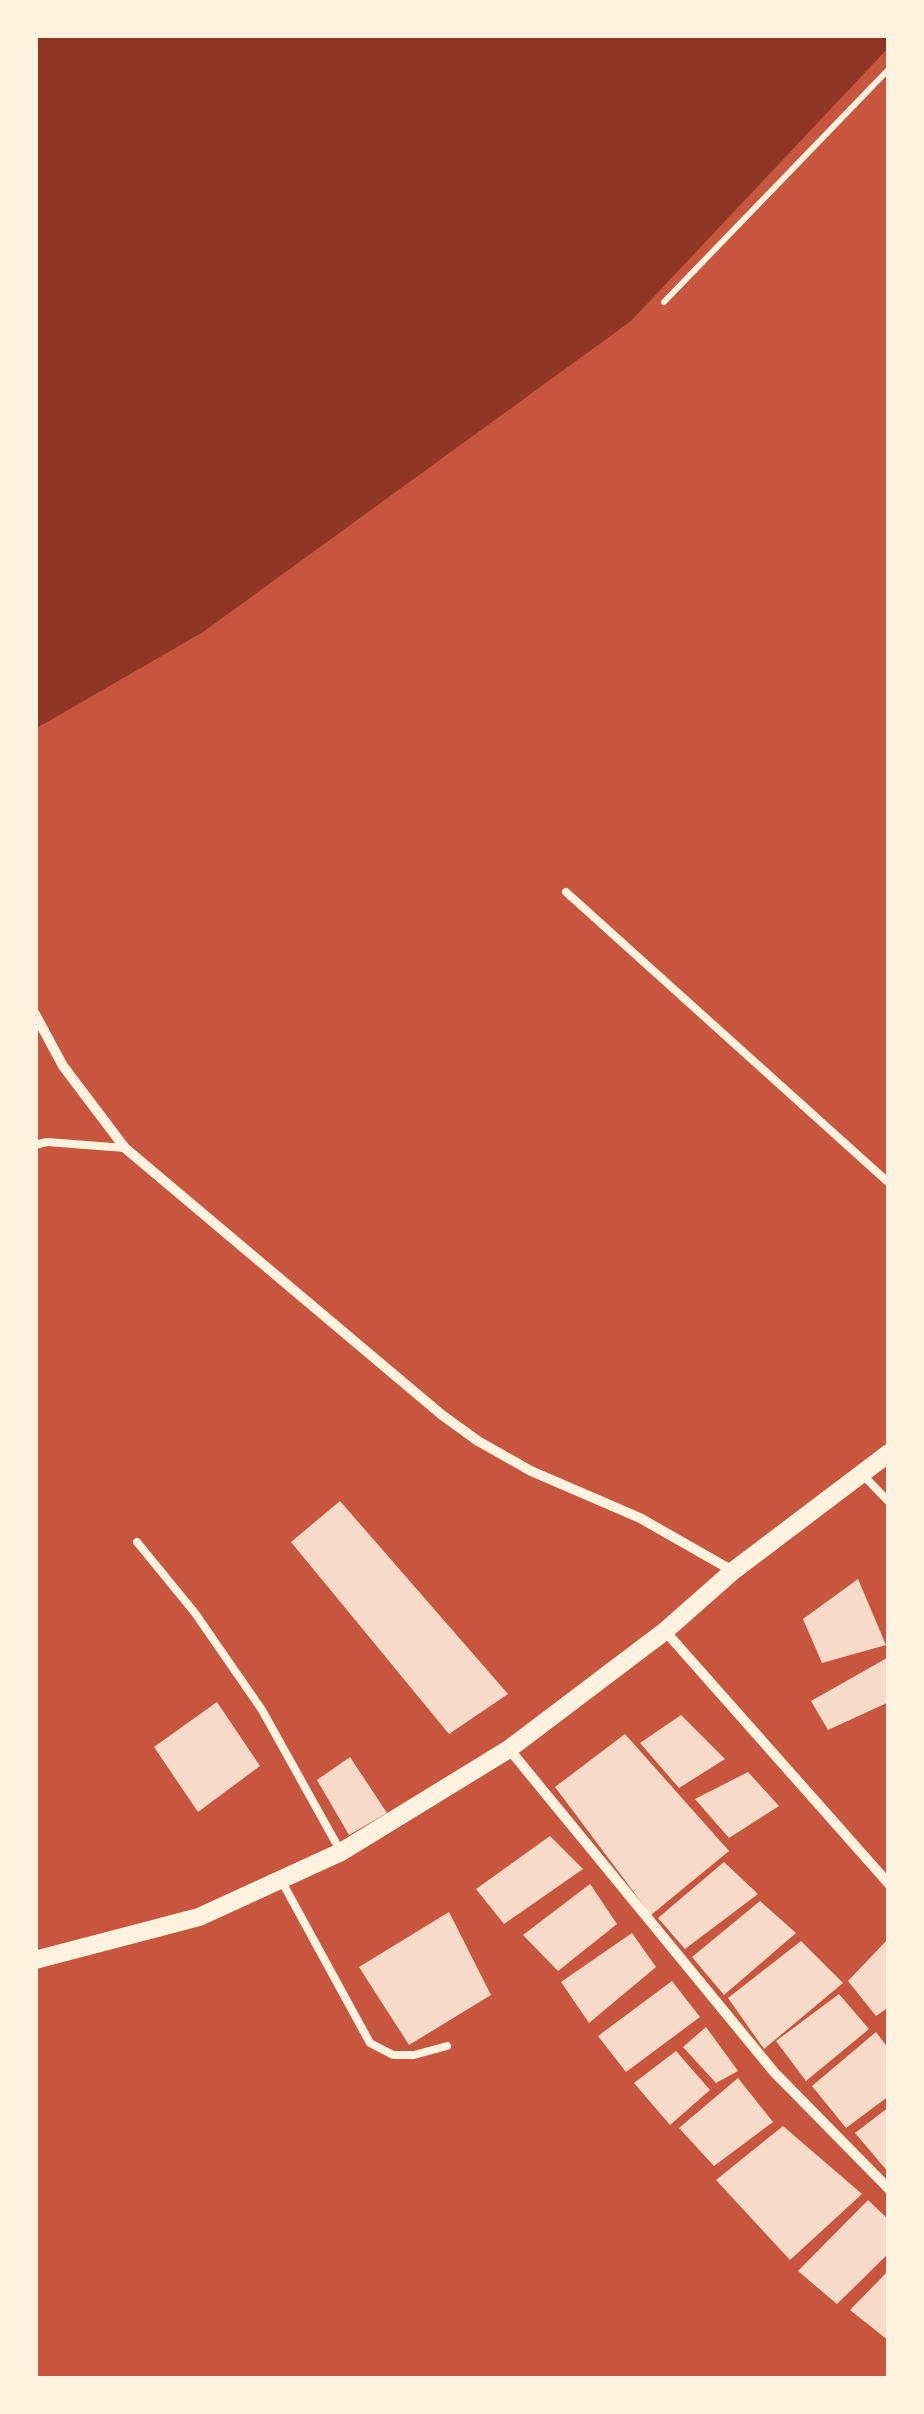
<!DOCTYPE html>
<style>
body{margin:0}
#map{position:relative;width:924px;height:2414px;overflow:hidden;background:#c8553d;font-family:Raleway,sans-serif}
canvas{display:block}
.frame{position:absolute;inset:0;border:38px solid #fff3e0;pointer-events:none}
</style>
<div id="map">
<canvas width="924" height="2414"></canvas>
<div class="frame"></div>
</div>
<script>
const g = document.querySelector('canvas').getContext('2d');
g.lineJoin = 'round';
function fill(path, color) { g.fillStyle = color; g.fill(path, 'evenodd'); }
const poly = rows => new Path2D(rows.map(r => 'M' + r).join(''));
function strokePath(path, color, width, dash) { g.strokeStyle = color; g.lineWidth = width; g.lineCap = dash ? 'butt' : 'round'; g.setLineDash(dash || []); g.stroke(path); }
fill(poly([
 [889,35,889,47,631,321,203,632,35,729,35,36]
]), '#8f3625');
fill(poly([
 [340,1501,508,1694,449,1734,291,1542],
 [858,1579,886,1645,822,1663,803,1619],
 [887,1658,889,1702,828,1730,811,1701],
 [217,1702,260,1766,198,1812,154,1747],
 [681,1715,725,1759,679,1788,640,1743],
 [625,1734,729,1851,651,1915,555,1787],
 [350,1757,387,1813,349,1835,317,1780],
 [748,1772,779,1806,729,1838,695,1799],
 [550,1836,583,1869,504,1924,476,1889],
 [724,1862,758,1894,685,1949,658,1918],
 [590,1884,617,1924,558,1971,523,1935],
 [760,1901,796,1933,724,1995,692,1957],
 [449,1912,491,1995,409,2045,359,1967],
 [632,1933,656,1967,589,2023,561,1982],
 [889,1938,889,2007,876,2016,848,1981],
 [801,1941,843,1983,764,2049,728,1998],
 [672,1981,700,2017,626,2072,598,2036],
 [839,1994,869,2029,806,2081,776,2041],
 [706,2027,738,2071,716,2083,683,2047],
 [876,2032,889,2049,889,2096,846,2128,812,2086],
 [676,2051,710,2090,670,2125,634,2083],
 [738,2078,773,2122,714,2166,679,2128],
 [889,2107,889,2173,855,2133],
 [783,2126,862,2194,790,2260,716,2180],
 [868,2200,889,2220,889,2253,837,2304,798,2271],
 [889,2270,889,2341,850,2310]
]), '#f7dbc8');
strokePath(poly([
 [664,302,889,69]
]), '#fff3e0', 6);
strokePath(poly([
 [566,892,889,1183],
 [35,1145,47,1142,125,1148],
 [862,1474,889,1502],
 [137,1542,195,1613,262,1710,341,1852],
 [281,1880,370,2043,393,2055,414,2055,447,2046]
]), '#fff3e0', 8);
strokePath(poly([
 [35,1014,63,1066,125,1148,442,1415,478,1441,531,1471,640,1518,733,1571],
 [665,1631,889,1884],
 [509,1749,774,2072,889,2189]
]), '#fff3e0', 10);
strokePath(poly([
 [35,1960,199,1917,341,1852,509,1749,665,1631,733,1571,889,1453]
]), '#fff3e0', 18);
</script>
